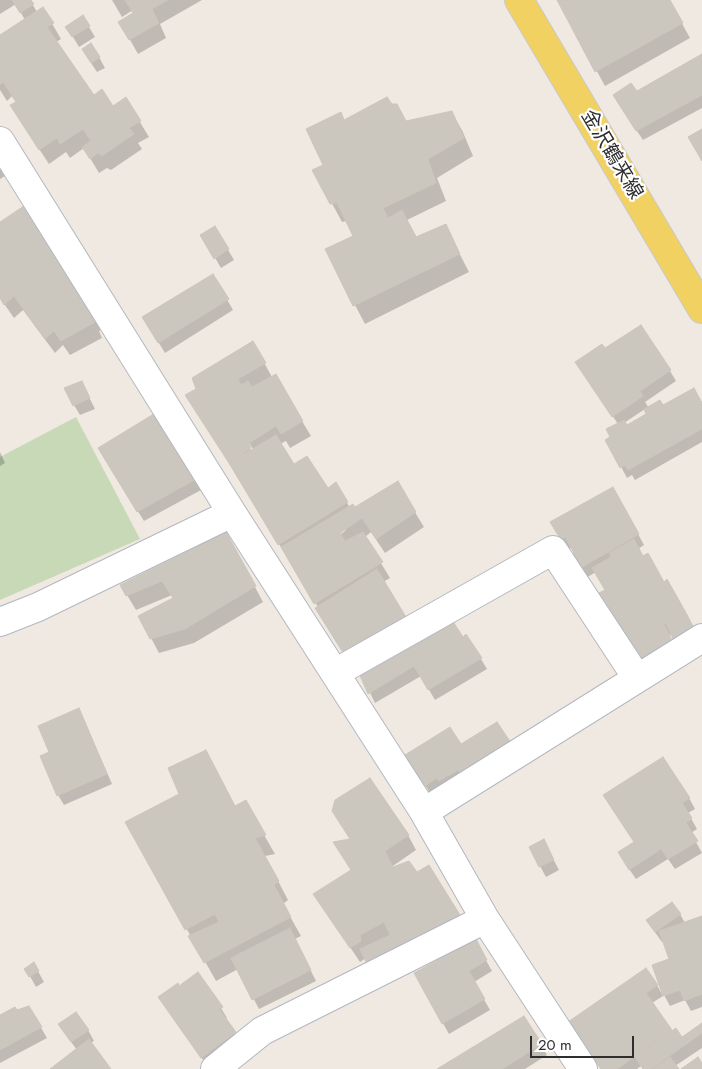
<!DOCTYPE html>
<meta charset="utf-8">
<style>
body{margin:0}
#map{position:relative;width:702px;height:1069px;overflow:hidden;background:#efe9e1;font-family:Jost,sans-serif}
canvas{display:block}
.scale{position:absolute;left:530px;top:1036px;width:104px;height:22px;box-sizing:border-box;border:2px solid #2e2e2e;border-top:0;padding-left:6px;font-size:15px;line-height:18px;white-space:nowrap;color:#2e2e2e;-webkit-text-stroke:4px #fff;paint-order:stroke}
</style>
<div id="map">
<canvas width="702" height="1069"></canvas>
<div class="scale">20 m</div>
</div>
<script>
const g = document.querySelector('canvas').getContext('2d');
g.lineJoin = 'round';
function fill(path, color) { g.fillStyle = color; g.fill(path, 'evenodd'); }
const poly = rows => new Path2D(rows.map(r => 'M' + r).join(''));
function strokePath(path, color, width, dash) { g.strokeStyle = color; g.lineWidth = width; g.lineCap = dash ? 'butt' : 'round'; g.setLineDash(dash || []); g.stroke(path); }
function label(font, color, halo, rows, align = 'center') {
  g.font = font + ' Jost,"Noto Sans JP",sans-serif'; g.lineWidth = 4.5; g.setLineDash([]); g.textBaseline = 'middle'; g.strokeStyle = halo; g.fillStyle = color; for (const [text, x, y, turn = 0] of rows) {
    g.save(); g.translate(x, y); g.rotate((+turn || 0) * Math.PI / 180); g.textAlign = isNaN(turn) ? turn : align; if (halo) g.strokeText(text, 0, 0); g.fillText(text, 0, 0); g.restore();
  }
}
fill(poly([
 [76,417,140,539,0,600,0,457]
]), '#c8d9b8');
fill(poly([
 [0,0,30,0,37,12,43,8,61,39,56,42,94,96,113,108,126,99,149,137,138,143,142,149,111,170,107,168,99,173,84,148,70,158,66,152,49,164,20,120,17,103,12,96,7,101,0,90,0,36,25,20,16,4,0,14],
 [112,0,202,0,160,24,166,38,138,54,120,22,135,14,133,10,122,17],
 [558,0,669,0,690,38,605,86],
 [83,17,95,37,79,47,67,27],
 [702,55,702,108,643,140,620,106,636,92],
 [99,57,105,68,97,72,89,60],
 [451,112,462,130,473,156,437,178,446,201,407,220,417,238,445,226,469,272,365,324,326,250,354,236,347,221,342,222,314,170,324,166,341,114,345,121,406,122],
 [0,168,5,176,0,179],
 [23,208,105,328,99,331,102,338,70,355,63,345,55,353,23,310,14,318,0,298,0,223],
 [215,228,234,260,221,268,202,235],
 [213,275,233,310,165,353,149,327],
 [253,343,272,377,275,376,311,436,290,448,286,441,280,444,294,466,327,489,336,484,350,508,354,509,397,483,424,527,385,553,371,532,365,537,390,578,383,582,318,607,196,410,198,389],
 [249,442,254,451,251,451,247,443],
 [346,529,346,530,336,538,340,532],
 [605,350,670,371,676,381,645,402,649,408,702,405,702,442,635,480,632,475,627,478,607,440,611,437,618,424,583,372],
 [645,409,648,415,627,426,624,423],
 [87,393,95,409,80,415,74,405],
 [156,414,201,490,144,521,105,459],
 [0,452,5,463,0,466],
 [619,499,644,545,638,549,643,558,664,583,667,581,700,641,672,633,641,671,606,591,596,572,584,579,576,553,572,547,568,550,552,522],
 [234,548,263,602,194,643,159,653,151,638,174,599,172,595,136,610,121,585],
 [463,638,481,659,487,669,435,700,421,676,375,703,360,672],
 [84,720,112,784,64,805,58,795,51,753],
 [509,744,432,796,413,766,460,745],
 [206,751,235,807,245,802,275,854,265,856,288,900,283,904,301,936,295,939,316,981,259,1009,238,969,216,981,127,823,181,795],
 [689,798,695,809,688,813,697,829,691,833,702,853,675,869,668,859,636,879,625,863,635,843,611,806],
 [408,835,416,850,390,868,417,873,459,916,467,930,366,958,360,962,315,895],
 [549,851,559,870,546,877,540,866],
 [680,914,685,923,702,917,702,1007,691,1011,685,1000,670,1006,664,995,671,960,664,940,662,942,647,921],
 [475,941,492,971,474,982,490,1010,449,1034,415,974],
 [34,964,44,982,36,987,26,969],
 [657,985,663,996,652,1003,672,1032,682,1039,702,1025,702,1048,675,1066,677,1069,643,1069,641,1066,637,1069,601,1069,576,1033],
 [179,987,221,1008,227,1018,225,1020,241,1044,208,1067,160,998],
 [29,1007,47,1038,0,1063,0,1016],
 [524,1017,547,1055,525,1069,439,1069],
 [88,1030,94,1041,90,1043,109,1069,52,1069,77,1050,66,1035]
]), '#0003');
const building = poly([
 [12,0,31,0,34,4,20,13,12,0],
 [125,0,168,0,152,9,159,23,129,40,118,22,133,13,125,0],
 [557,0,670,0,683,23,595,72,557,0],
 [43,7,54,23,47,27,94,95,102,89,113,106,126,97,141,121,129,128,134,134,102,156,98,153,90,159,82,147,91,141,83,129,60,144,57,138,39,150,10,105,16,102,3,82,0,85,0,35,43,7],
 [83,15,90,26,72,37,65,27,83,15],
 [91,43,100,57,91,63,82,49,91,43],
 [702,54,702,95,636,131,613,95,631,83,637,91,702,54],
 [387,97,392,104,397,104,406,121,452,111,464,138,428,159,436,183,383,208,388,218,402,210,416,237,446,224,460,254,353,306,325,249,353,236,337,203,330,204,312,170,323,165,306,129,341,112,344,120,387,97],
 [702,129,702,161,688,137,702,129],
 [24,206,97,313,91,316,95,322,61,341,54,331,45,339,14,296,4,305,0,298,0,222,24,206],
 [215,226,229,249,214,259,200,235,215,226],
 [213,274,229,299,158,343,142,317,213,274],
 [641,325,671,370,640,391,643,396,612,417,575,362,602,344,605,348,641,325],
 [253,341,266,363,238,379,241,385,248,381,252,387,276,374,303,421,281,434,276,426,249,443,251,448,229,463,185,395,196,389,192,378,253,341],
 [82,381,90,398,73,406,64,388,82,381],
 [694,388,702,403,702,429,628,470,625,465,620,468,605,440,610,437,606,429,624,420,627,425,646,414,644,409,660,400,663,405,694,388],
 [157,412,196,479,137,512,98,448,157,412],
 [276,435,294,464,307,456,328,488,336,482,348,502,278,545,229,463,276,435],
 [398,481,416,512,376,539,362,518,340,533,345,541,363,532,383,562,314,604,281,547,353,504,355,507,398,481],
 [613,487,639,534,577,570,569,556,574,553,565,537,561,540,550,522,613,487],
 [226,532,256,586,185,629,150,639,138,616,173,598,162,581,126,596,120,585,226,532],
 [634,539,643,556,648,553,664,582,667,579,685,611,664,624,673,643,634,661,597,594,605,590,592,568,611,557,609,553,634,539],
 [377,569,409,622,347,659,315,608,377,569],
 [685,611,695,630,674,642,666,623,685,611],
 [450,617,463,637,466,634,482,658,428,690,414,666,368,694,358,671,450,617],
 [79,708,107,774,57,796,40,756,49,752,38,726,79,708],
 [497,722,511,743,461,775,458,770,439,781,437,778,425,786,405,755,450,727,461,744,497,722],
 [206,750,235,806,246,800,266,835,255,838,279,881,274,885,291,917,204,963,188,936,219,922,215,914,185,930,125,822,179,794,168,768,206,750],
 [663,757,690,798,682,803,692,818,686,823,698,841,668,859,661,849,629,870,618,852,634,842,603,795,663,757],
 [370,778,409,835,385,851,393,867,409,861,417,872,429,865,460,915,417,942,367,964,360,949,390,935,384,922,360,935,361,941,350,948,313,894,351,870,333,842,350,839,332,811,335,800,370,778],
 [544,839,554,860,539,867,529,847,544,839],
 [672,902,681,914,655,932,646,920,672,902],
 [702,916,702,994,684,1001,680,990,663,996,652,965,669,959,659,931,702,916],
 [290,928,311,970,252,1000,231,958,290,928],
 [476,939,487,960,469,971,485,999,442,1024,414,973,476,939],
 [34,962,39,971,29,977,24,969,34,962],
 [646,968,658,985,646,993,672,1030,617,1069,601,1069,568,1022,646,968],
 [198,972,223,1007,219,1009,236,1032,201,1058,158,997,178,983,179,986,198,972],
 [29,1006,42,1027,0,1050,0,1015,15,1007,17,1010,29,1006],
 [76,1012,89,1030,71,1042,58,1024,76,1012],
 [524,1016,542,1044,502,1069,437,1069,524,1016],
 [702,1023,702,1033,651,1069,643,1069,635,1057,676,1028,682,1037,702,1023],
 [89,1039,111,1069,50,1069,89,1039],
 [670,1057,679,1069,653,1069,670,1057],
 [698,1057,702,1063,702,1069,681,1069,698,1057]
]);
fill(building, '#cbc7bf');
strokePath(building, '#cbc5ba', 1);
const minor = poly([
 [0,141,232,513,424,812,485,919,583,1069],
 [0,622,38,607,232,513],
 [335,673,553,550,637,678],
 [424,812,702,638],
 [215,1069,262,1031,485,919]
]);
const major = poly([
 [519,0,702,309]
]);
strokePath(minor, '#b4b7c1', 30);
strokePath(major, '#c9c9c9', 30);
strokePath(minor, '#fff', 28);
strokePath(major, '#f2d163', 28);
label('20px', '#2e2e2e', '#fff', [
 ["金沢鶴来線",611,155,59]
]);
</script>
